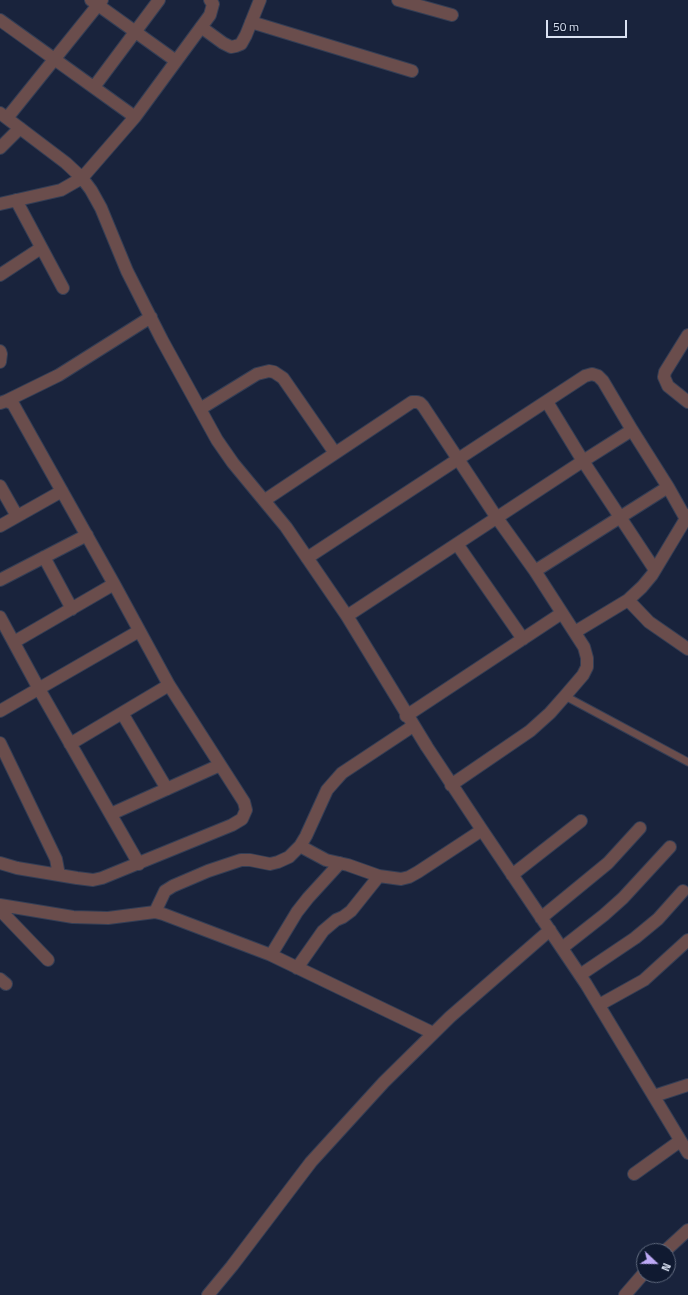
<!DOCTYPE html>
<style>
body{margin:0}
#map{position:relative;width:688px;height:1295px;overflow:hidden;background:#19233c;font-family:"Titillium Web",sans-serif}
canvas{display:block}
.north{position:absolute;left:636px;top:1243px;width:40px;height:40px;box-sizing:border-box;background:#101a31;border:1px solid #606a7e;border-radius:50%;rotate:112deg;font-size:11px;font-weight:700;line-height:16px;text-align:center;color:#d9e1f2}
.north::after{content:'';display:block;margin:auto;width:14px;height:18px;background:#bda9f5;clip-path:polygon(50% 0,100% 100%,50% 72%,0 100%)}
.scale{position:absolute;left:546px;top:20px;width:81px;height:18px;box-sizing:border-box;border:2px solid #d9e1f2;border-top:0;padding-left:5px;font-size:12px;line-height:14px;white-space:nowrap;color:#d9e1f2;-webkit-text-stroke:3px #101a31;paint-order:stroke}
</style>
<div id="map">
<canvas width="688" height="1295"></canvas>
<div class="north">N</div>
<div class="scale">50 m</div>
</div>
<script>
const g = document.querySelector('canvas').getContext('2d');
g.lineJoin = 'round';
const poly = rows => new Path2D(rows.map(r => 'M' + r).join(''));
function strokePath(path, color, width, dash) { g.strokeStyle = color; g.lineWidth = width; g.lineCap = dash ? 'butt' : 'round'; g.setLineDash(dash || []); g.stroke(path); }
const lane = poly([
 [565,696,688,762]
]);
const street = poly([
 [91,0,176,61],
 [398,0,452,15],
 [0,20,135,117],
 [251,22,412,71],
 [201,27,223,43,231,47,236,46,241,44,246,35,260,0],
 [94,87,159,0],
 [0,113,66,163,82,178,91,190,101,208,127,271,162,340,217,440,233,463,286,527,347,616,427,747,482,830,586,984,688,1153],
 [7,118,102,0],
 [0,148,20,128],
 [16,200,63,288],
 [0,204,61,190,82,178,135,117,210,15,213,4,210,0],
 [0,275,41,248],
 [688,335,665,372,664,377,668,386,688,402],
 [0,351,1,354,0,362],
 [6,401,59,375,151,317],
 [547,402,583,461,655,570],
 [0,403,6,401,9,402,13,404,114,584,169,685,244,802,246,810,242,819,232,825,102,878,93,880,77,878,17,868,0,863],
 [200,409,257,374,269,371,274,372,283,378,335,453],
 [0,486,17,516],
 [265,500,412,402,417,402,420,403,423,406,497,518,535,571,584,647,587,658,587,667,583,675,565,696,550,713,530,731,451,785],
 [0,526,62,491],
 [457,544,523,639],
 [44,557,72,609],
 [307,558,585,376,592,374,598,376,603,381,632,430,668,487,686,519],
 [535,571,668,487],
 [0,580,87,535],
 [628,600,649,622,688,649],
 [347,616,583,461,632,430],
 [0,617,39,689,139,864],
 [575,632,628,600,642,587,652,575,688,515],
 [14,642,114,584],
 [0,711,139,631],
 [122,713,167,789],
 [406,716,562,613],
 [0,743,56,859,59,875],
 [70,744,169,685],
 [111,814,220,765],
 [300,846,326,860,348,865,379,876,401,879,409,877,418,872,482,830],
 [512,875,581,821],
 [0,905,73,917,108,918,155,912,163,914,271,955,433,1033],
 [0,910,48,960],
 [155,912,165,891,173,886,208,871,241,860,250,860,270,864,278,862,289,857,300,846,306,836,327,790,334,782,342,773,413,726],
 [541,918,608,863,640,828],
 [562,948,604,915,623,898,670,847],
 [271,955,297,912,308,898,340,863],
 [297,968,323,931,336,920,343,917,351,911,379,876],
 [580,975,635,938,658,919,683,891],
 [0,979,6,984],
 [599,1005,644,980,688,940],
 [654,1096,688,1085],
 [634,1174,680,1141],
 [665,1251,688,1230],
 [208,1295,232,1266,311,1162,384,1082,450,1017,550,930],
 [625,1295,644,1273]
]);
strokePath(lane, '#343e55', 9);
strokePath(street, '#343e55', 14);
strokePath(lane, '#6a4d4c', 7);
strokePath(street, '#6a4d4c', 12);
</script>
